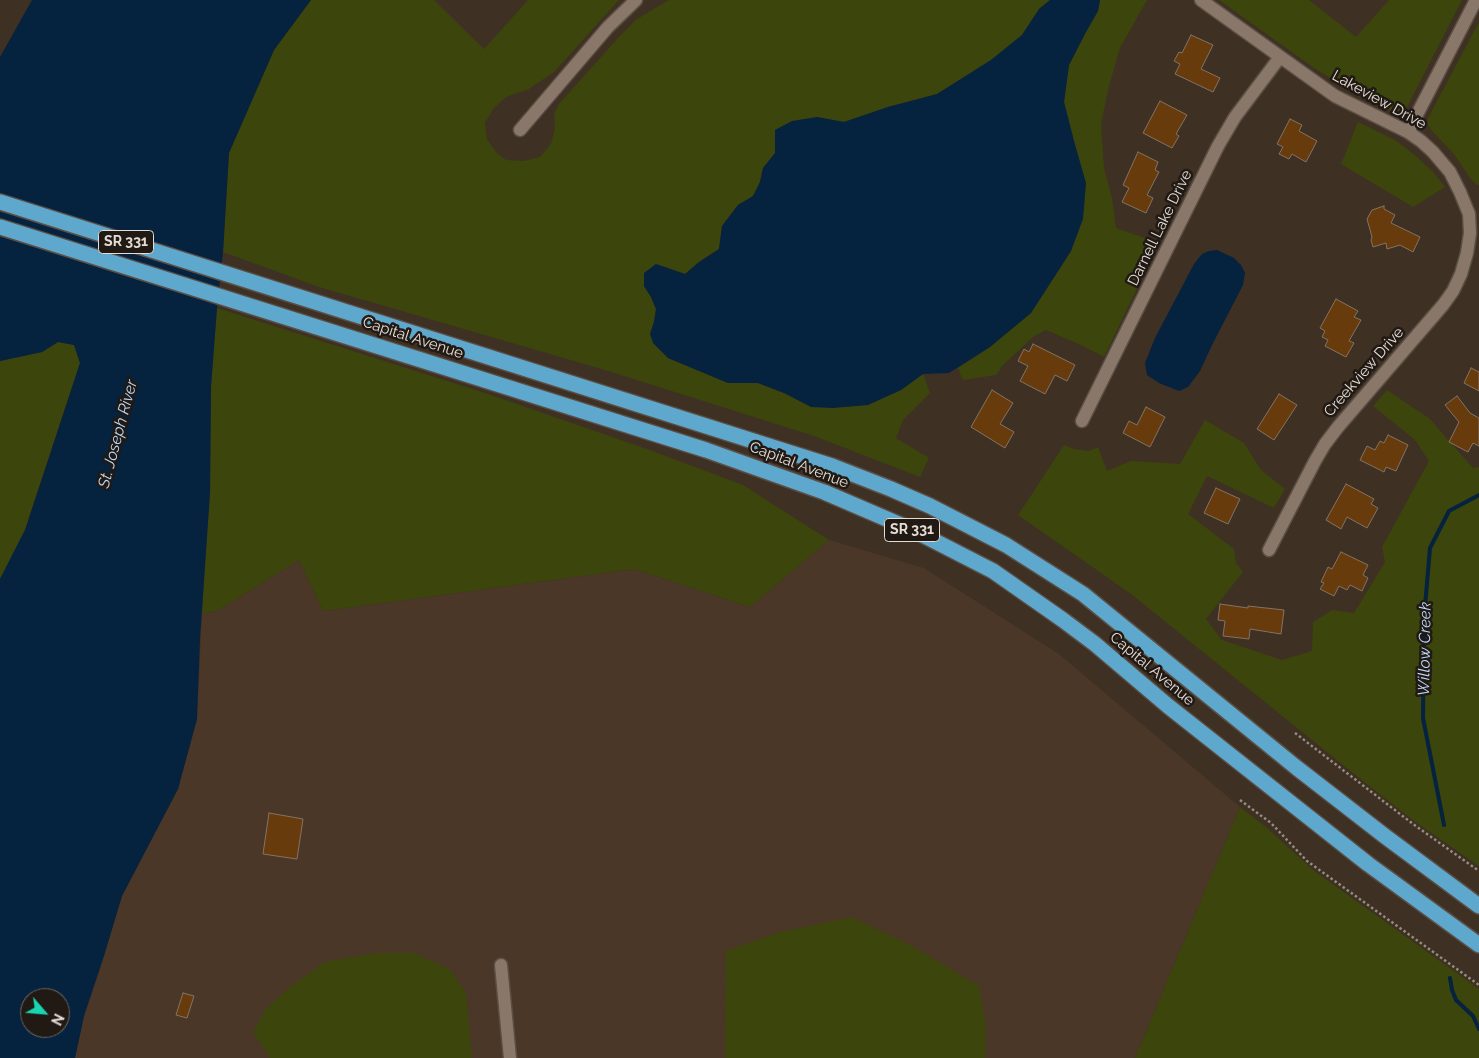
<!DOCTYPE html>
<style>
body{margin:0}
#map{position:relative;width:1479px;height:1058px;overflow:hidden;background:#3e3023;font-family:Raleway,sans-serif}
canvas{display:block}
.north{position:absolute;left:20px;top:988px;width:50px;height:50px;box-sizing:border-box;background:#201914;border:1px solid #6f6761;border-radius:50%;rotate:117deg;font-size:14px;font-weight:700;line-height:20px;text-align:center;color:#e5dcd4}
.north::after{content:'';display:block;margin:auto;width:18px;height:22px;background:#1ad5b2;clip-path:polygon(50% 0,100% 100%,50% 72%,0 100%)}
</style>
<div id="map">
<canvas width="1479" height="1058"></canvas>
<div class="north">N</div>
</div>
<script>
const g = document.querySelector('canvas').getContext('2d');
g.lineJoin = 'round';
function fill(path, color) { g.fillStyle = color; g.fill(path, 'evenodd'); }
const poly = rows => new Path2D(rows.map(r => 'M' + r).join(''));
function strokePath(path, color, width, dash) { g.strokeStyle = color; g.lineWidth = width; g.lineCap = dash ? 'butt' : 'round'; g.setLineDash(dash || []); g.stroke(path); }
function label(font, color, halo, rows, align = 'center') {
  g.font = font + ' Raleway,sans-serif'; g.lineWidth = 5; g.setLineDash([]); g.textBaseline = 'middle'; g.strokeStyle = halo; g.fillStyle = color; for (const [text, x, y, turn = 0] of rows) {
    g.save(); g.translate(x, y); g.rotate((+turn || 0) * Math.PI / 180); g.textAlign = isNaN(turn) ? turn : align; if (halo) g.strokeText(text, 0, 0); g.fillText(text, 0, 0); g.restore();
  }
}
fill(poly([
 [829,540,924,568,1059,654,1240,807,1135,1058,75,1058,84,1016,103,959,122,896,178,789,197,719,202,613,217,611,299,560,323,611,634,569,750,607]
]), '#4b3727');
fill(poly([
 [311,0,434,0,484,49,528,0,619,0,554,72,529,89,506,97,494,108,485,123,487,139,495,151,506,160,524,161,540,157,551,144,555,128,554,114,559,104,617,39,637,19,669,0,1050,0,1039,9,1022,35,991,60,937,94,888,107,844,122,817,117,775,153,763,168,760,182,753,196,738,205,722,226,719,249,699,262,685,274,656,264,644,286,651,297,656,309,654,322,650,334,668,358,728,383,758,383,784,393,901,390,923,374,930,393,903,420,896,438,929,458,920,477,814,436,605,370,319,287,223,252,229,153,274,50],
 [1100,0,1147,0,1120,48,1108,90,1101,124,1104,168,1112,198,1116,228,1159,243,1104,357,1081,345,1046,330,1033,337,1003,365,996,375,963,380,958,368,990,347,1031,313,1071,251,1074,141,1064,102,1069,65,1086,32,1098,11],
 [1219,0,1309,0,1356,37,1389,0,1462,0,1407,107,1401,111,1392,111,1345,87,1314,68],
 [1479,22,1479,185,1477,185,1470,178,1454,154,1432,131,1428,125,1428,118],
 [1358,122,1395,140,1416,156,1433,172,1445,187,1413,207,1341,164],
 [217,308,485,393,647,449,743,485,829,540,750,607,634,569,323,611,299,560,217,611,202,613,210,492,211,386],
 [58,342,74,345,80,363,25,530,0,579,0,361,42,352],
 [1387,390,1430,419,1473,468,1479,467,1479,866,1414,821,1353,773,1131,594,1018,515,1064,445,1074,449,1089,451,1098,447,1107,471,1131,461,1180,464,1205,420,1244,443,1261,470,1285,489,1274,508,1207,476,1188,514,1234,549,1236,563,1243,572,1206,619,1222,640,1282,660,1312,651,1313,622,1332,610,1354,613,1385,562,1382,547,1429,461,1415,440,1373,406],
 [1240,807,1266,827,1313,870,1479,989,1479,1058,1135,1058],
 [852,917,910,945,979,986,986,1025,985,1058,725,1058,726,951,780,932],
 [376,953,414,953,450,969,466,993,472,1058,270,1058,253,1032,265,1010,291,986,325,962]
]), '#3c450c');
fill(poly([
 [32,0,311,0,274,50,229,153,223,252,217,308,211,386,210,492,200,638,197,719,178,789,122,896,103,959,84,1016,75,1058,0,1058,0,579,25,530,80,363,74,345,58,342,42,352,0,361,0,57],
 [30,998,60,998,60,1028,30,1028],
 [1050,0,1100,0,1098,11,1086,32,1069,65,1064,102,1074,141,1086,183,1083,219,1071,251,1031,313,990,347,949,373,923,374,901,390,868,405,833,408,811,407,784,393,758,383,728,383,668,358,653,343,650,334,654,322,656,309,651,297,644,286,644,273,656,264,685,274,699,262,719,249,722,226,738,205,753,196,760,182,763,168,775,153,775,130,792,121,817,117,844,122,888,107,937,94,991,60,1022,35,1039,9],
 [1217,250,1234,258,1241,265,1245,273,1243,285,1212,345,1200,371,1188,387,1179,391,1159,383,1147,375,1145,363,1155,338,1194,264,1202,254,1209,251]
]), '#05223e');
strokePath(poly([
 [1444,825,1423,718,1424,618,1430,548,1449,511,1479,495],
 [1450,978,1452,990,1456,1000,1473,1016,1479,1029]
]), '#05223e', 4);
const building = poly([
 [1191,35,1213,45,1201,69,1220,78,1213,92,1175,74,1180,64,1174,61,1179,52,1182,53,1191,35],
 [1160,101,1187,115,1176,134,1179,136,1172,148,1143,133,1160,101],
 [1290,119,1302,125,1299,131,1317,141,1306,162,1292,154,1289,159,1279,154,1283,147,1277,144,1290,119],
 [1138,152,1158,162,1155,170,1159,172,1147,195,1153,198,1146,213,1122,202,1129,188,1123,185,1138,152],
 [1384,206,1384,209,1395,215,1391,223,1420,237,1413,252,1400,245,1387,249,1386,243,1373,247,1371,240,1372,237,1367,219,1372,210,1384,206],
 [1336,299,1358,311,1354,317,1361,320,1349,341,1354,343,1346,357,1325,346,1328,340,1322,337,1325,331,1320,328,1336,299],
 [1033,344,1075,365,1067,381,1055,375,1045,394,1020,381,1028,366,1018,361,1024,349,1029,352,1033,344],
 [1471,368,1479,372,1479,391,1464,383,1471,368],
 [992,390,1013,403,1000,424,1014,432,1005,448,971,427,992,390],
 [1279,394,1297,405,1274,440,1257,429,1279,394],
 [1457,396,1470,413,1479,418,1479,446,1473,443,1468,452,1449,442,1459,422,1445,405,1457,396],
 [1146,407,1165,417,1150,447,1123,433,1129,421,1137,425,1146,407],
 [1388,435,1408,445,1396,471,1386,467,1384,472,1360,460,1367,446,1375,450,1380,441,1384,443,1388,435],
 [1346,484,1374,499,1371,504,1378,508,1367,528,1347,517,1341,529,1326,520,1346,484],
 [1216,488,1240,499,1228,524,1204,513,1216,488],
 [1341,552,1368,565,1363,575,1368,578,1362,591,1350,585,1347,590,1339,586,1334,596,1320,589,1324,583,1321,582,1328,567,1332,569,1341,552],
 [1220,604,1248,608,1248,606,1284,610,1281,634,1250,629,1249,639,1223,636,1225,621,1218,620,1220,604],
 [269,813,303,819,297,859,263,854,269,813],
 [183,993,194,996,187,1018,176,1015,183,993]
]);
fill(building, '#673b0c');
strokePath(building, '#847365', 1);
const minor = poly([
 [1201,0,1335,96,1408,132,1421,141,1433,152,1450,172,1460,192,1469,214,1470,233,1467,253,1461,274,1453,291,1443,305,1338,427,1325,444,1315,461,1269,550],
 [520,130,608,27,636,0],
 [1408,132,1476,0],
 [1082,421,1218,146,1235,117,1280,57],
 [501,965,510,1058]
]);
const highway = poly([
 [0,202,832,466,891,489,930,506,1006,545,1083,594,1297,768,1386,837,1479,906],
 [0,227,706,450,824,492,917,532,993,571,1063,620,1095,644,1168,706,1368,864,1479,945]
]);
strokePath(minor, '#5b4e44', 15);
strokePath(highway, '#5b4e44', 18);
strokePath(poly([
 [1295,733,1413,824,1479,871],
 [1240,800,1271,823,1307,861,1479,985]
]), '#978c81', 2.5, [2.5, 2.5]);
strokePath(minor, '#89786a', 12);
strokePath(highway, '#5ea8cd', 15);
for (const [x, y, w] of [
 [126,242,55],
 [912,530,55]
]) { const box = new Path2D(); box.roundRect(x - w / 2, y - 11.5, w, 23, 4); g.fillStyle = '#201914'; g.fill(box); strokePath(box, '#e5dcd4', 1); }
label('bold 14px', '#e5dcd4', null, [
 ["SR 331",126,242],
 ["SR 331",912,530]
]);
label('15px', '#e5dcd4', '#201914', [
 ["Lakeview Drive",1379,100,29],
 ["Darnell Lake Drive",1160,228,-64],
 ["Capital Avenue",413,338,18],
 ["Creekview Drive",1364,372,-49],
 ["Capital Avenue",799,465,21],
 ["Capital Avenue",1152,669,40]
]);
label('italic 16px', '#bcd9f9', '#201914', [
 ["St. Joseph River",118,434,-75],
 ["Willow Creek",1425,649,-89]
]);
</script>
